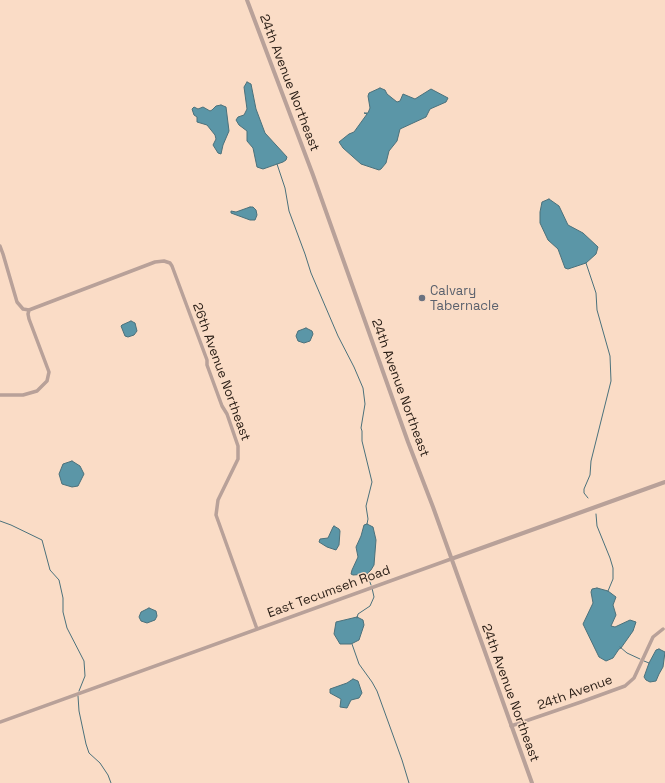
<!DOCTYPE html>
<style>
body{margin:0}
canvas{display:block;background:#fadcc6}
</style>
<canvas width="665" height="783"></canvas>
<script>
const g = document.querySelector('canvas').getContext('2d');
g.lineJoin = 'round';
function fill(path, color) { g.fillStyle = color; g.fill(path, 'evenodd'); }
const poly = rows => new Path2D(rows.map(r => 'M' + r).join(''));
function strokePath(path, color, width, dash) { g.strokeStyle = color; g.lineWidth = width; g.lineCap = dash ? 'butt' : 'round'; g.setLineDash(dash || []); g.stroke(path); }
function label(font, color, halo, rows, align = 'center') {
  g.font = font + ' "Space Grotesk",sans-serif'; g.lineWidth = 3; g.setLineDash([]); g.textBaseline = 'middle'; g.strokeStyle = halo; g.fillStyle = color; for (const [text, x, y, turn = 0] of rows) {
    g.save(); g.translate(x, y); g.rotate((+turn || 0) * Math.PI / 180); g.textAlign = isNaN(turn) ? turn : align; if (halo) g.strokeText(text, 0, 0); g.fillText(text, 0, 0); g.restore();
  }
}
const water = poly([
 [247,82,251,84,256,109,265,133,287,157,286,160,283,162,263,169,257,167,253,148,247,141,247,131,239,125,236,120,238,117,244,115,247,109,244,87,247,82],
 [380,88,385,90,387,94,397,102,400,101,403,94,415,99,431,89,448,98,446,102,430,109,426,117,400,129,397,141,389,151,386,163,381,169,379,170,361,164,343,148,339,142,349,134,354,132,367,114,364,113,368,113,370,108,368,96,369,93,380,88],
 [221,105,226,107,229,131,223,145,221,154,218,153,213,145,216,139,215,135,207,125,197,122,197,117,194,115,192,109,194,107,198,109,203,107,210,111,212,110,216,106,221,105],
 [549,199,559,206,568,225,583,233,598,247,596,254,586,263,568,269,565,268,558,249,548,240,540,223,540,212,542,202,549,199],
 [250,207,253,207,256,210,257,215,255,220,250,220,231,213,231,211,236,212,250,207],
 [131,321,135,323,137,331,134,335,128,337,125,336,121,326,122,325,131,321],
 [306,328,312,331,313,334,310,341,304,343,298,341,296,336,298,331,306,328],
 [72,461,80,466,84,474,78,486,72,487,62,484,59,474,63,464,72,461],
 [367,524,373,527,376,540,374,565,371,570,367,574,353,575,351,574,352,570,358,557,356,547,361,536,364,525,367,524],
 [334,526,339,529,340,531,339,545,336,550,327,547,319,542,320,539,328,538,333,527,334,526],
 [597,588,608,591,616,597,613,605,616,615,611,626,615,627,630,620,636,622,633,631,621,648,619,649,613,658,606,661,599,657,583,624,593,603,591,592,592,589,597,588],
 [149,608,156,611,157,616,155,620,147,623,141,621,139,617,141,612,149,608],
 [357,617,363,620,364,625,359,640,351,644,340,644,334,634,336,622,357,617],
 [659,649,665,652,663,667,659,674,656,681,650,682,646,680,644,677,649,663,656,650,659,649],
 [353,679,358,681,362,693,359,698,351,700,347,708,340,707,341,699,330,693,330,689,347,683,353,679]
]);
fill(water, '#5b96a7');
strokePath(water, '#4b717b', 1);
strokePath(poly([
 [277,164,285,188,289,211,305,254,311,273,338,336,354,367,363,388,365,404,361,428,362,431,362,441,372,482,366,506,368,519,367,524],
 [586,263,596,293,597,310,610,356,611,381,591,461,590,475,584,489,584,493,588,498],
 [596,514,597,526,610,558,613,568,613,579,608,591],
 [0,521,11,525,42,540,50,570,59,580,63,598,63,612,67,628,84,661,85,676,79,691],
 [367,574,371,585],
 [357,618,358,614,370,606,374,597,372,588],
 [352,644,359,664,372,682,377,691,402,760,409,783],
 [620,647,627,653,640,659],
 [644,661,649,663],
 [78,696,79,711,86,744,89,753,100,763,108,775,111,783]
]), '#4b717b', 1);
strokePath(poly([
 [0,246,3,254,17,302,23,309,29,310,28,314,29,319,49,372,47,381,37,391,23,395,0,395],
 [29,310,155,262,164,261,170,263,172,266,207,360,207,365,222,406,227,414,238,446,238,459,218,500,216,515,257,629],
 [0,722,451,559],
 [511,726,581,702,625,686,634,678,653,637,663,629]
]), '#b8a199', 3.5);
strokePath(poly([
 [247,0,313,175,408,442,433,507,532,783],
 [451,559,665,482]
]), '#b8a199', 4);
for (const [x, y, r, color] of [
 [422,298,4,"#6b7280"]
]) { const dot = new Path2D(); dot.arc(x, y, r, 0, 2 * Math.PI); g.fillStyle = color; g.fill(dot); strokePath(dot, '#fadcc6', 1.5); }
label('13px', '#271c14', '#fadcc6', [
 ["24th Avenue Northeast",289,83,69],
 ["26th Avenue Northeast",221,372,70],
 ["24th Avenue Northeast",400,388,70],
 ["East Tecumseh Road",329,592,-20],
 ["24th Avenue Northeast",510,693,70],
 ["24th Avenue",575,693,-20]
]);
label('13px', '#5b616d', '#fadcc6', [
 ["Calvary",430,291],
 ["Tabernacle",430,306]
], 'left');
</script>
